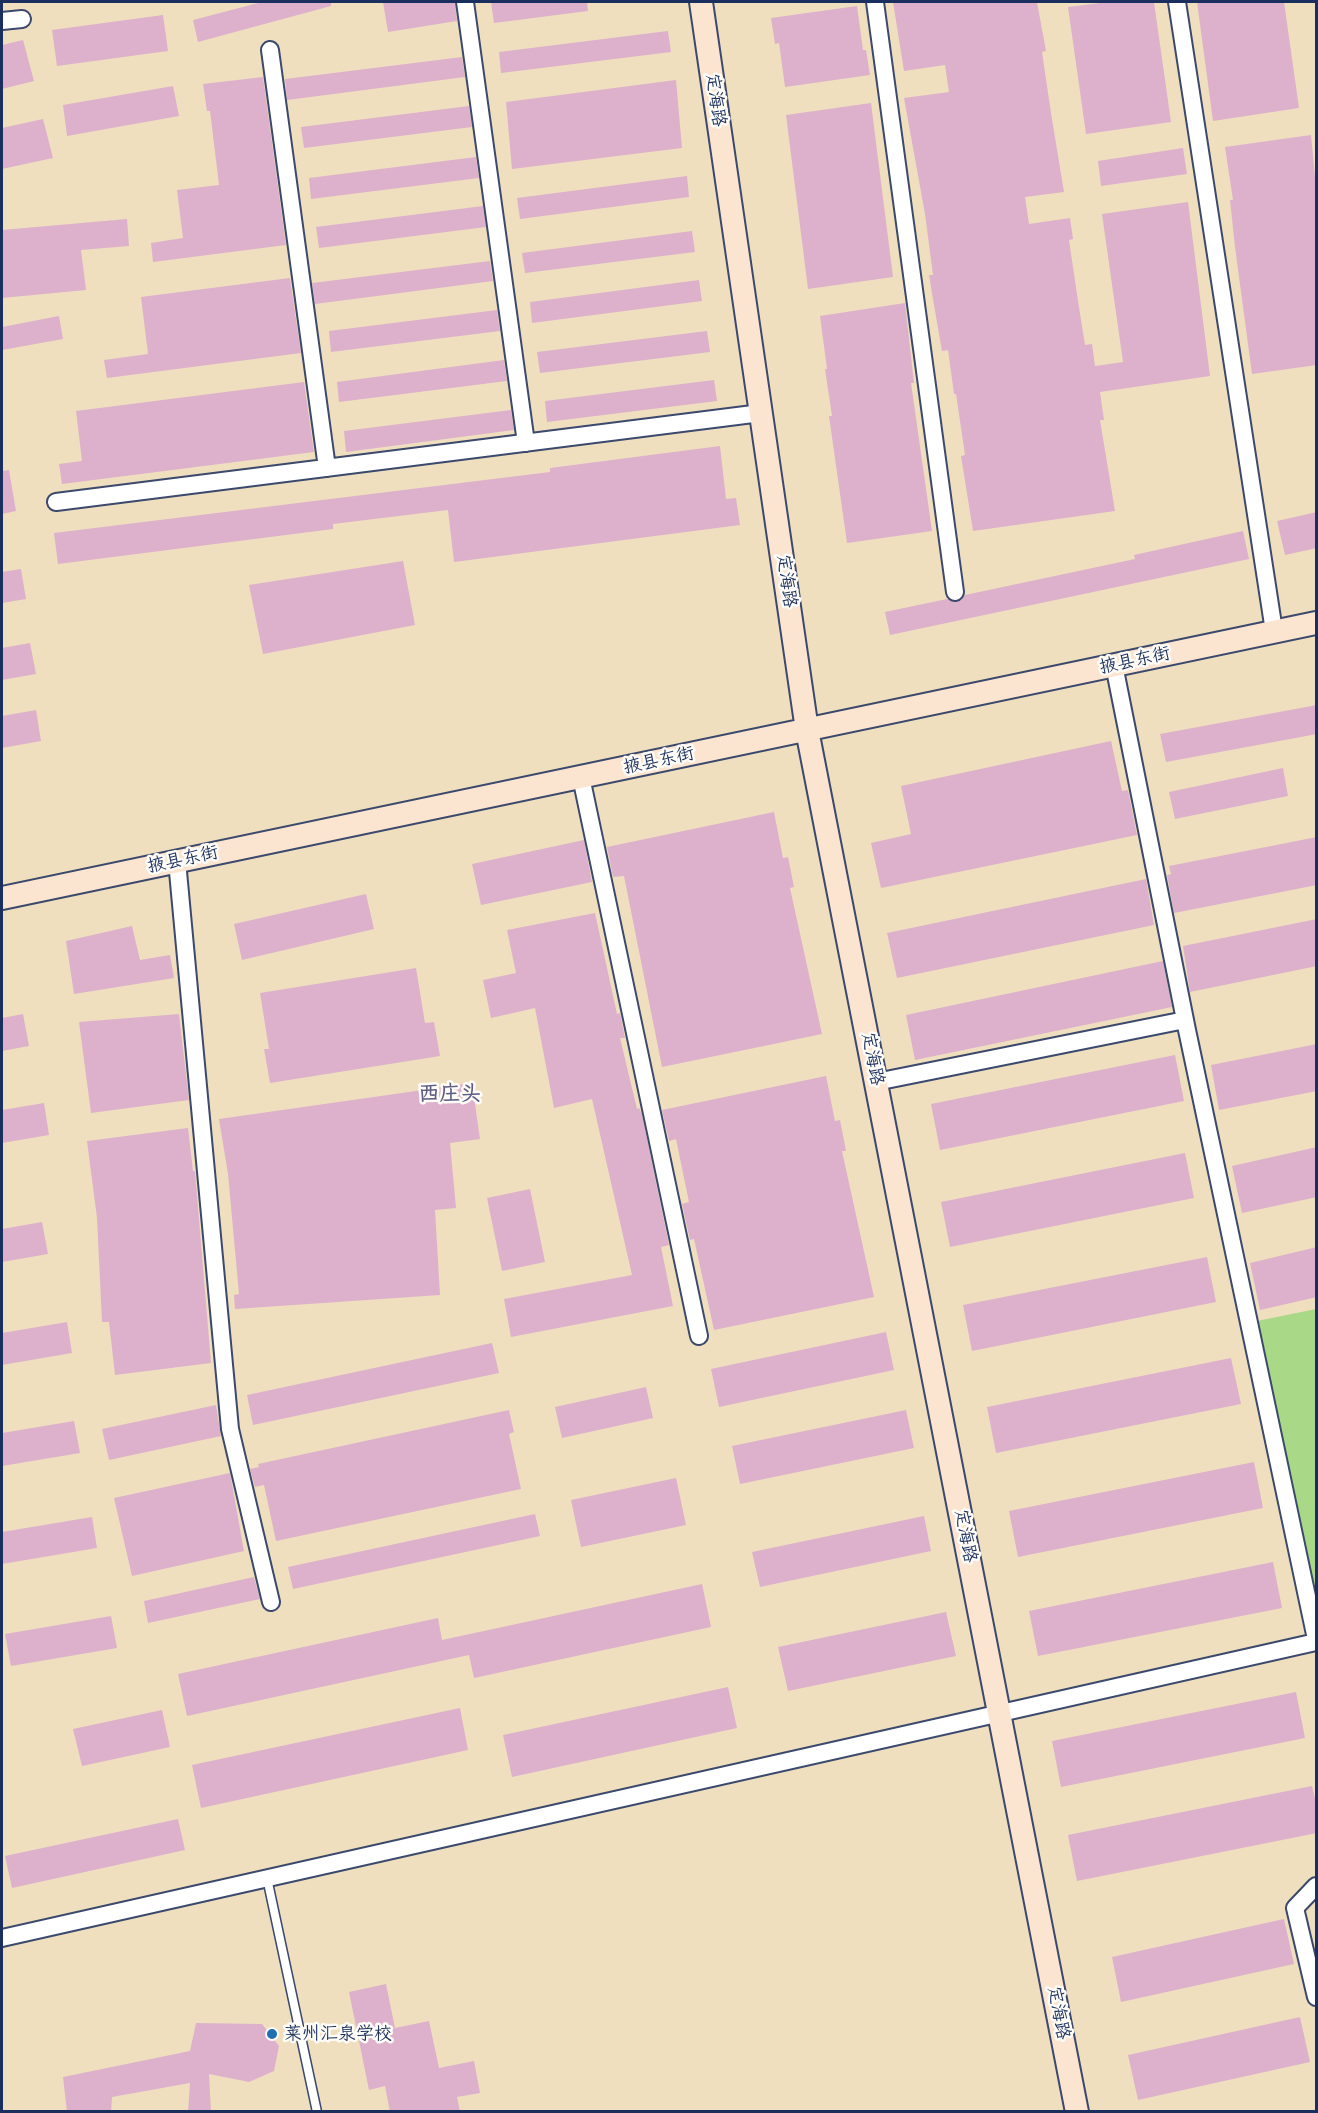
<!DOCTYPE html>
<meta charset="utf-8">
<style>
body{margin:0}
#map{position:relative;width:1318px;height:2113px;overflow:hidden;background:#efdfbf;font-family:"Balsamiq Sans",sans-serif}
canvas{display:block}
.frame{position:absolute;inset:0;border:3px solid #1b2f5e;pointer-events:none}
</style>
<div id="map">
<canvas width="1318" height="2113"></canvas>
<div class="frame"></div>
</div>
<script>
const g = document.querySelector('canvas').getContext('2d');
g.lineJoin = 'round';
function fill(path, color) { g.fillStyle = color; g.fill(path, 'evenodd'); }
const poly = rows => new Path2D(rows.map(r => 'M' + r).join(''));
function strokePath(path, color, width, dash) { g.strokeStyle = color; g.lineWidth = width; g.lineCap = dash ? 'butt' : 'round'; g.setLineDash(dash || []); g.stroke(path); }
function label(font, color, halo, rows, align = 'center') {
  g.font = font + ' "Balsamiq Sans","LXGW WenKai TC",sans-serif'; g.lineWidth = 5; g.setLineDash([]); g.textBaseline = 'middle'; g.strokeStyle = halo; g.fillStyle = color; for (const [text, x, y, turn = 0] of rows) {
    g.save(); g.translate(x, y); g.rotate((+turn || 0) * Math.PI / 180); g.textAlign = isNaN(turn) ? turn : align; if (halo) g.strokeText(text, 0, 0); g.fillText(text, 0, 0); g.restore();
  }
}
fill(poly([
 [1316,1309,1316,1611,1257,1321]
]), '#a9d987');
fill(poly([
 [262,2,331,2,331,6,198,42,193,20],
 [383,2,455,2,457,21,388,32],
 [491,2,587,2,588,11,494,23],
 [893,2,1037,2,1046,51,1042,52,1051,113,1064,192,1025,197,1029,224,1070,218,1073,239,1069,240,1078,301,1085,345,1092,344,1095,366,1123,362,1102,214,1188,202,1210,376,1100,392,1104,420,1100,420,1115,511,973,531,961,456,965,455,956,394,954,394,948,350,942,351,934,305,929,275,933,275,925,214,904,98,949,92,945,65,904,71],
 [1108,2,1154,2,1171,122,1086,134,1068,7],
 [1197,2,1284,2,1299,108,1213,121],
 [857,6,863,50,866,50,870,75,785,87,779,43,775,44,771,18],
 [163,15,168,51,57,66,52,30],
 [668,31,671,52,501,73,499,52],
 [23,40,34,81,2,89,2,45],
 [462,57,465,77,287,100,285,79],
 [263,77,286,245,153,262,151,243,183,238,177,190,219,185,210,111,207,111,203,84],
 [676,80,682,148,512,169,506,102],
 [173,86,179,116,67,136,63,105],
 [871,103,893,277,808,289,786,115],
 [469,106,472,127,304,148,301,127],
 [43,119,53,158,2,169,2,128],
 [1311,135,1317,198,1317,365,1252,374,1235,247,1230,200,1233,200,1225,147],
 [1183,148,1187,174,1101,186,1098,161],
 [476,157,479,178,311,199,309,178],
 [687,176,689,197,520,219,517,198],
 [483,206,486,227,319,248,316,227],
 [127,219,129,246,81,250,86,290,2,298,2,230],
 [692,231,695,252,525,273,522,253],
 [490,261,493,281,315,304,312,283],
 [290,278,301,353,107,378,104,360,148,354,141,297],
 [699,280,702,301,532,323,530,302],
 [905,303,914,383,911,383,932,531,847,543,829,416,832,416,825,369,827,369,820,316],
 [497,310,500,331,331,352,329,331],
 [59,316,63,339,2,350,2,327],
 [707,331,710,352,540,373,537,352],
 [504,360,507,381,339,402,337,382],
 [714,380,717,401,547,422,545,401],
 [304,382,314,452,62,484,59,464,82,461,76,411],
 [511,410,514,430,346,452,344,431],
 [720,446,726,499,736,498,740,525,454,562,448,510,333,524,333,529,58,564,54,533,550,472,550,468],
 [9,470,16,511,2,514,2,471],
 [1317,512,1317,548,1285,555,1277,521],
 [1243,531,1249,559,890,635,885,612,947,599,957,602,965,595,1135,559,1134,555],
 [403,561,415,625,263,654,249,585],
 [21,569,26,599,2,603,2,572],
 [30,643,36,674,2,680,2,648],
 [1317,705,1317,734,1166,762,1160,734],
 [36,710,41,741,2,748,2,716],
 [1111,741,1122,791,1128,790,1137,835,881,888,871,843,911,834,901,786],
 [1283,768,1288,796,1175,819,1169,792],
 [774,812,783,858,788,857,794,887,790,888,822,1034,662,1067,624,876,613,877,607,847],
 [1317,837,1317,885,1174,913,1167,875,1171,874,1169,866],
 [584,840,592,882,481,905,472,864],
 [1146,879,1154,925,897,978,887,933],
 [366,894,374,929,242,960,234,924],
 [595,913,617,1014,620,1013,625,1038,620,1038,637,1109,639,1108,642,1114,669,1245,661,1247,673,1306,511,1337,504,1299,632,1275,592,1099,554,1108,535,1008,491,1018,483,980,516,973,507,930],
 [1317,919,1317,966,1190,992,1183,946],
 [132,926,140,960,170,955,174,978,74,994,66,941],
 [1163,961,1172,1007,915,1060,906,1015],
 [416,968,425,1023,434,1022,440,1056,270,1083,264,1049,269,1049,260,993],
 [23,1014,29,1046,2,1051,2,1018],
 [179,1014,189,1100,91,1113,79,1022],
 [1317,1044,1317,1091,1219,1110,1211,1065],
 [1175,1055,1184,1101,940,1150,931,1104],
 [826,1076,835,1121,840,1120,846,1151,842,1151,874,1297,714,1330,694,1239,690,1240,682,1204,689,1202,676,1139,669,1141,662,1110],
 [472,1083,480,1139,450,1143,456,1208,435,1210,440,1295,235,1309,234,1295,239,1294,228,1174,219,1119],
 [44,1103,49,1135,2,1143,2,1110],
 [188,1128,193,1171,195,1171,211,1363,115,1375,109,1322,102,1322,97,1218,87,1141],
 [1317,1147,1317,1197,1242,1213,1232,1166],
 [1185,1153,1194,1198,950,1247,941,1202],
 [530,1189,545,1262,502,1271,487,1198],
 [42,1222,48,1254,2,1262,2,1229],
 [1317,1247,1317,1297,1260,1310,1250,1263],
 [1207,1257,1216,1302,972,1351,963,1305],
 [67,1322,72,1353,2,1365,2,1333],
 [886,1332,894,1370,719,1407,711,1369],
 [492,1343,499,1373,253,1425,247,1395],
 [1231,1358,1241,1404,996,1453,987,1407],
 [646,1387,653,1418,562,1438,555,1407],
 [216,1405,221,1436,109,1460,102,1429],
 [509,1410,514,1432,509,1434,521,1489,276,1541,264,1485,255,1487,250,1469,259,1467,258,1464],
 [906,1410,914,1448,740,1484,732,1446],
 [74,1421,80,1453,2,1466,2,1433],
 [1254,1462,1263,1508,1018,1557,1009,1511],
 [230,1473,244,1551,132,1576,114,1498],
 [676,1478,686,1525,581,1547,571,1500],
 [535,1514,540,1536,293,1589,288,1567],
 [924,1516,931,1551,760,1587,752,1552],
 [92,1517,97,1548,2,1564,2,1532],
 [1273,1562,1282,1608,1038,1656,1029,1611],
 [254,1577,260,1599,148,1623,144,1601],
 [702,1584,711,1627,474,1678,469,1655,187,1716,178,1674,438,1618,442,1640],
 [946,1612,956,1656,788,1691,778,1647],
 [111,1616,117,1648,11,1666,5,1634],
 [728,1687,737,1728,512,1777,503,1735],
 [1296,1692,1305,1738,1061,1787,1052,1741],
 [460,1708,468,1750,201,1808,192,1765],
 [162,1710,170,1747,82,1766,73,1729],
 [1312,1786,1317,1807,1317,1833,1077,1881,1068,1835],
 [178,1819,185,1850,12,1888,5,1856],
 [1284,1919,1294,1964,1121,2002,1112,1957],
 [386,1984,395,2028,429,2021,439,2068,474,2061,480,2093,457,2097,460,2112,390,2112,385,2086,369,2090,349,1992],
 [1300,2017,1310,2062,1138,2100,1128,2055],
 [196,2023,262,2024,279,2046,274,2071,249,2082,209,2074,211,2112,188,2112,190,2083,112,2097,111,2112,67,2112,63,2077,190,2051]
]), '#ddb1cb');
const lane = poly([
 [267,1878,317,2112]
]);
const street = poly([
 [465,2,526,443],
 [875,2,955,592],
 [1177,2,1274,631],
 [2,21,22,19],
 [270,50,327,468],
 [56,502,761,413],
 [1114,665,1187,1030,1316,1639],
 [581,777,699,1336],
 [177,861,230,1429,271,1602],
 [876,1082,1185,1020],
 [1316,1886,1295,1908,1316,1997],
 [2,1938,1316,1642]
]);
const secondary = poly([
 [701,2,807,730,1077,2112],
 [2,898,1316,623]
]);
strokePath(lane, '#3b496d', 11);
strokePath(street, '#3b496d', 20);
strokePath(secondary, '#3b496d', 26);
strokePath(lane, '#fff', 8);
strokePath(street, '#fff', 16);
strokePath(secondary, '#fce5d0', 22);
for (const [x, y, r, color] of [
 [272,2034,6,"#1f6fb2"]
]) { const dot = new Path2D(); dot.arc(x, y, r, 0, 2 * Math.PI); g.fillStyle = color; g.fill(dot); strokePath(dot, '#fdfcf7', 2); }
label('18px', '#1b2f5e', '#fdfcf7', [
 ["定海路",715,100,82],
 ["定海路",786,581,82],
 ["掖县东街",1135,661,-12],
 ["掖县东街",659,761,-12],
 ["掖县东街",183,860,-12],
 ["定海路",872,1059,79],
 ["定海路",965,1536,79],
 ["定海路",1058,2013,79]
]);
label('18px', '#1b2f5e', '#fdfcf7', [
 ["莱州汇泉学校",284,2034]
], 'left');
label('bold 21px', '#5f5c84', '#fdfcf7', [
 ["西庄头",450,1095]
]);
</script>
